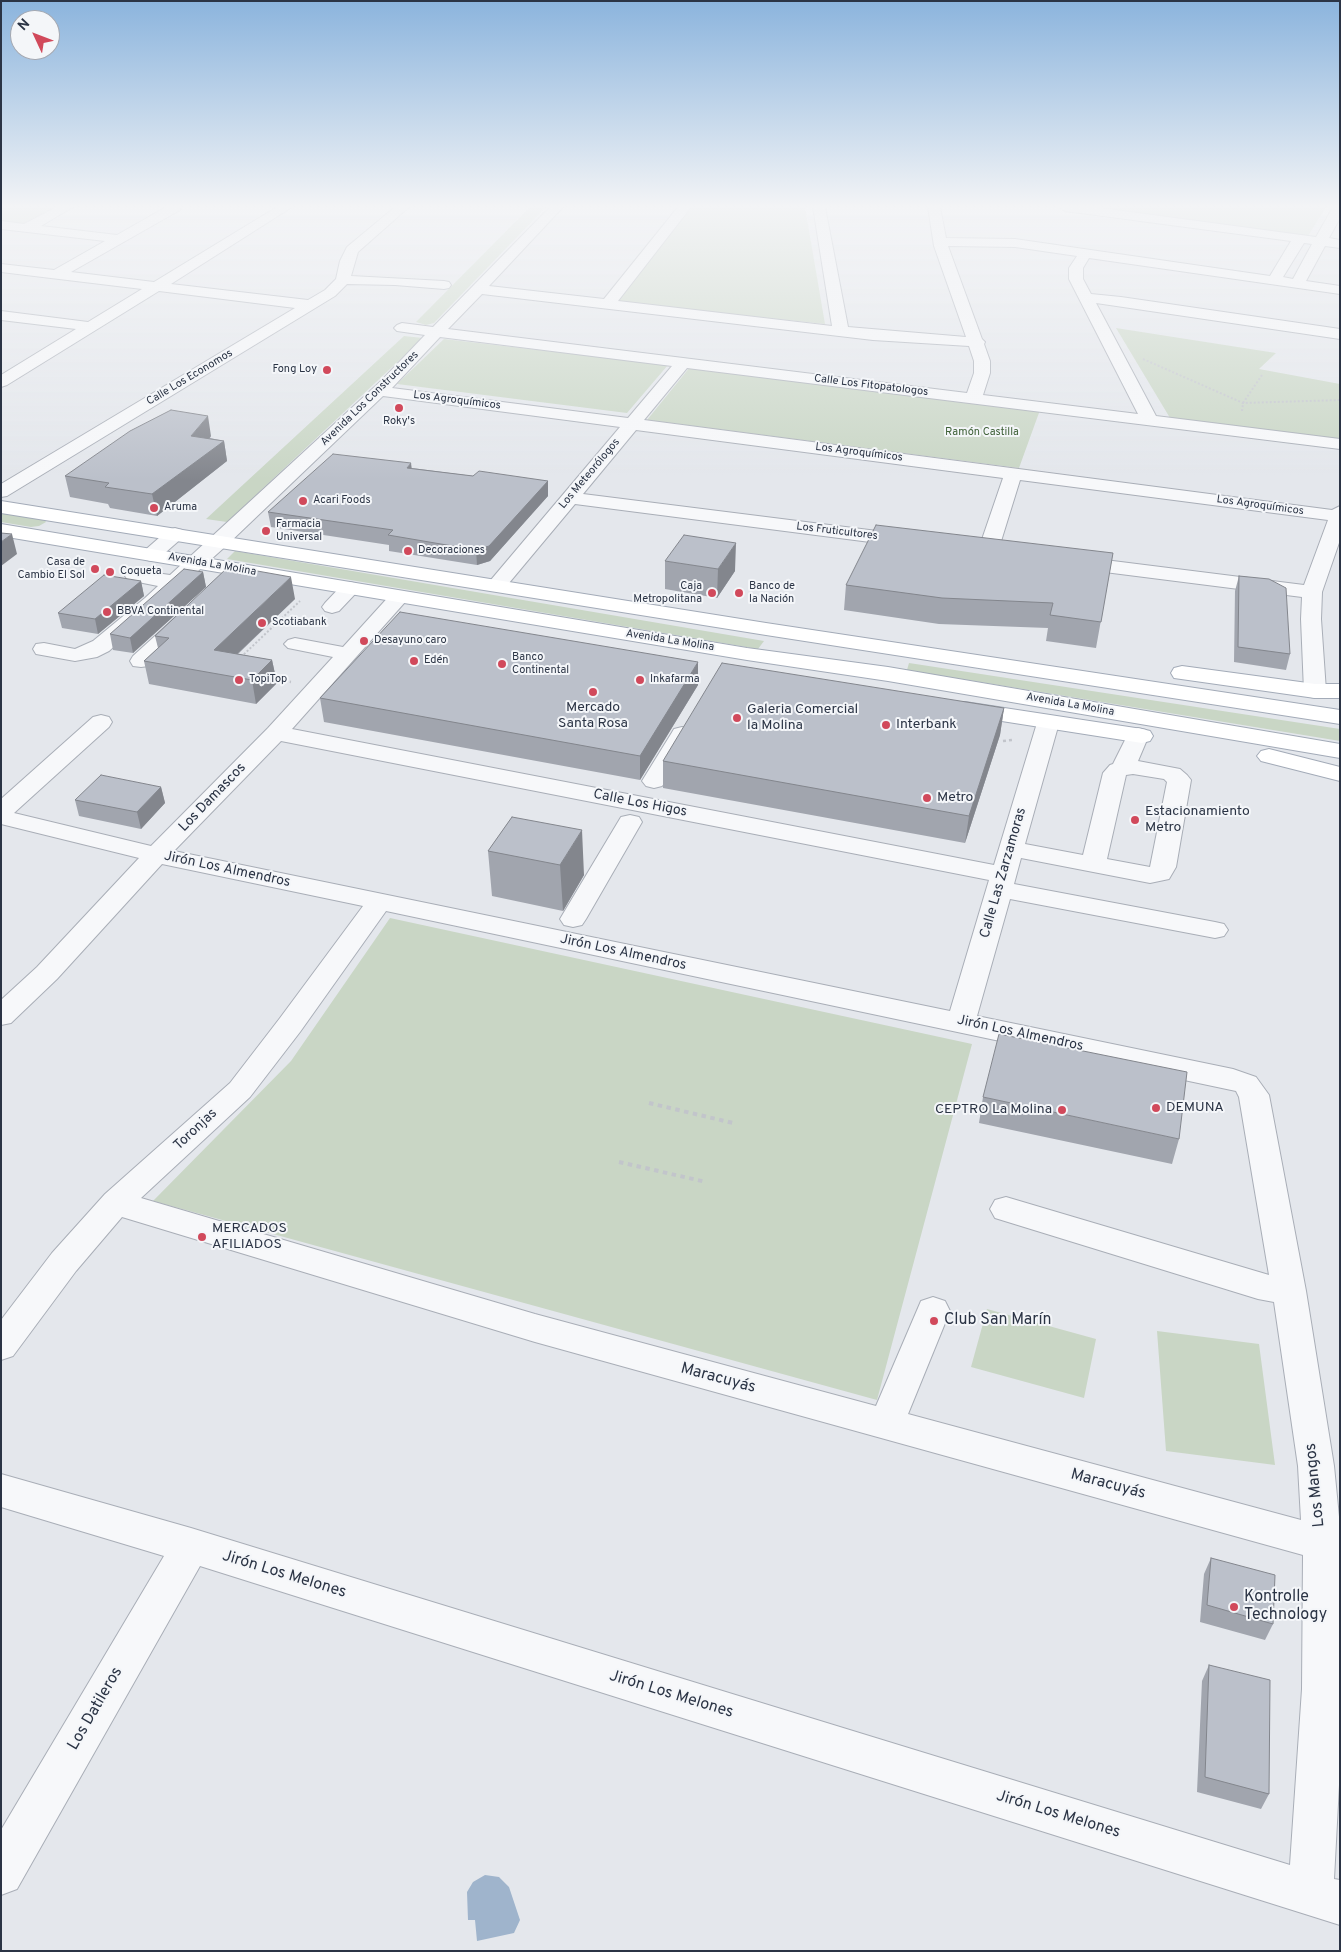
<!DOCTYPE html>
<meta charset="utf-8">
<style>
body{margin:0}
#map{position:relative;width:1341px;height:1952px;overflow:hidden;background:#e4e7ec;font-family:Overpass,sans-serif}
canvas{display:block}
.frame{position:absolute;inset:0;border:2px solid #2b3445;pointer-events:none}
.north{position:absolute;left:10px;top:10px;width:50px;height:50px;box-sizing:border-box;background:#f4f6f9;border:1px solid #a4a8b1;border-radius:50%;rotate:313deg;font-size:14px;font-weight:700;line-height:20px;text-align:center;color:#2b3445}
.north::after{content:'';display:block;margin:auto;width:18px;height:22px;background:#d1495b;clip-path:polygon(50% 0,100% 100%,50% 72%,0 100%)}
</style>
<div id="map">
<canvas width="1341" height="1952"></canvas>
<div class="frame"></div>
<div class="north">N</div>
</div>
<script>
const g = document.querySelector('canvas').getContext('2d');
g.lineJoin = 'round';
function fill(path, color) { g.fillStyle = color; g.fill(path, 'evenodd'); }
const poly = rows => new Path2D(rows.map(r => 'M' + r).join(''));
function strokePath(path, color, width, dash) { g.strokeStyle = color; g.lineWidth = width; g.lineCap = dash ? 'butt' : 'round'; g.setLineDash(dash || []); g.stroke(path); }
function label(font, color, halo, rows, align = 'center') {
  g.font = font + ' Overpass,sans-serif'; g.lineWidth = 4; g.setLineDash([]); g.textBaseline = 'middle'; g.strokeStyle = halo; g.fillStyle = color; for (const [text, x, y, turn = 0] of rows) {
    g.save(); g.translate(x, y); g.rotate((+turn || 0) * Math.PI / 180); g.textAlign = isNaN(turn) ? turn : align; if (halo) g.strokeText(text, 0, 0); g.fillText(text, 0, 0); g.restore();
  }
}
fill(poly([
 [1,207,55,207,20,225,1,222],
 [530,207,546,207,434,323,426,325,416,322],
 [691,207,805,207,825,324,617,302],
 [1095,207,1326,207,1308,236],
 [1116,328,1276,353,1259,369,1340,384,1340,442,1177,421,1170,418],
 [404,336,423,338,227,522,206,519],
 [444,339,668,365,627,413,397,384],
 [690,367,1040,410,1019,468,647,420],
 [1,513,44,519,46,522,39,526,31,527,1,522],
 [235,551,764,641,758,649,227,559],
 [909,663,1340,729,1340,741,907,670],
 [390,918,972,1044,877,1400,153,1201,291,1061],
 [987,1309,1096,1339,1084,1398,971,1367],
 [1157,1331,1259,1344,1275,1465,1166,1451]
]), '#c9d6c5');
fill(poly([
 [485,1875,499,1877,509,1887,520,1920,514,1933,477,1941,475,1920,468,1920,467,1892,473,1882]
]), '#9fb4cc');
const minor = poly([
 [57,207,73,207,41,226,117,235,166,207,181,207,180,210,71,272,154,282,277,207,292,207,171,284,308,300,325,290,336,279,340,261,347,247,395,207,409,207,358,252,351,276,444,281,449,282,451,285,449,288,444,289,395,285,347,284,335,296,7,496,1,497,1,484,295,308,159,291,7,385,1,387,1,375,76,329,1,320,1,311,88,322,142,289,1,272,1,264,54,270,105,241,1,229,1,221,24,224,57,207],
 [550,207,563,207,489,286,604,299,678,207,691,207,618,301,832,326,813,207,825,207,848,327,966,337,934,246,928,207,940,207,946,238,1015,239,1270,276,1291,241,1065,211,1059,207,1093,207,1316,237,1333,207,1340,207,1340,218,1329,238,1340,240,1340,248,1325,246,1306,281,1340,286,1340,294,1089,258,1083,268,1083,279,1091,294,1121,297,1340,329,1340,339,1096,303,1156,416,1340,439,1340,449,687,368,644,420,1332,510,1340,506,1340,540,1322,592,1321,619,1326,691,1323,696,1315,698,1307,696,1304,691,1301,619,1302,597,1073,568,1066,566,1063,562,1066,558,1073,556,1304,585,1328,520,1020,480,998,551,995,555,988,557,981,555,978,551,1003,478,636,430,583,494,909,535,916,537,919,541,916,545,909,547,575,504,504,589,497,591,490,589,487,585,490,581,620,427,383,396,227,545,109,651,97,657,75,661,36,654,33,649,36,644,44,643,75,649,93,641,145,598,158,586,128,580,125,576,128,572,135,570,170,575,381,381,425,335,397,331,394,328,397,325,402,323,433,327,550,207],
 [1304,243,1312,244,1293,279,1283,277,1304,243],
 [948,246,1015,247,1077,256,1069,268,1069,279,1138,414,983,395,990,373,990,361,984,344,985,342,982,339,948,246],
 [482,294,873,340,969,346,974,361,974,373,967,393,448,329,482,294],
 [440,337,672,366,628,418,392,388,440,337],
 [175,528,182,530,185,534,182,538,158,559,151,561,144,559,141,555,144,551,168,530,175,528],
 [350,582,357,584,360,588,357,592,339,611,332,613,325,611,322,607,325,603,343,584,350,582],
 [399,591,406,593,409,597,406,601,292,729,994,865,1037,723,1040,718,1048,716,1056,718,1059,723,1025,844,1083,855,1103,773,1110,765,1113,764,1130,730,1138,728,1146,730,1149,735,1138,761,1180,769,1187,775,1191,780,1176,867,1169,879,1150,883,1021,858,1014,884,1215,922,1224,924,1228,930,1224,936,1215,938,1010,899,977,1016,1233,1069,1256,1077,1269,1095,1306,1291,1334,1466,1340,1527,1340,1766,1334,1879,1340,1880,1340,1925,200,1566,17,1889,1,1895,1,1830,164,1556,1,1507,1,1474,191,1528,1290,1865,1302,1689,1303,1555,535,1342,122,1217,76,1271,13,1356,1,1360,1,1320,52,1253,105,1194,230,1083,280,1018,363,906,162,864,57,979,11,1023,1,1025,1,1000,37,967,139,858,1,824,1,799,93,717,101,715,109,717,112,722,109,727,14,813,151,846,268,728,333,657,288,648,284,644,288,640,295,638,343,647,392,593,399,591],
 [281,741,989,880,950,1011,174,851,281,741],
 [1133,774,1164,779,1167,782,1150,867,1107,859,1126,775,1133,774],
 [386,911,1236,1091,1239,1097,1269,1275,1006,1197,995,1200,990,1209,995,1218,1258,1299,1274,1302,1298,1466,1301,1520,908,1414,950,1311,945,1301,933,1297,921,1301,876,1406,535,1314,141,1198,250,1097,300,1032,386,911],
 [184,614,191,616,194,620,191,624,149,666,141,667,133,666,130,661,133,656,177,616,184,614],
 [682,727,690,729,693,734,666,781,662,786,654,788,646,786,642,781,671,734,674,729,682,727],
 [630,815,639,817,642,822,586,919,582,925,573,927,564,925,560,919,618,822,621,817,630,815]
]);
const major = poly([
 [1,501,766,623,1340,710,1340,724,766,635,1,513,1,501],
 [1,524,747,648,888,667,1340,744,1340,758,888,681,747,660,1,536,1,524],
 [1182,666,1315,684,1340,684,1340,698,1315,698,1174,678,1171,673,1174,668,1182,666],
 [965,702,1142,729,1150,731,1153,736,1150,741,1142,743,957,714,954,709,957,704,965,702],
 [1269,749,1340,767,1340,781,1261,761,1257,756,1261,751,1269,749]
]);
strokePath(minor, '#a9aeb7', 2);
strokePath(major, '#a3abb8', 2);
strokePath(poly([
 [1143,359,1243,403,1340,400],
 [1242,411,1243,403,1262,375],
 [241,657,300,601]
]), '#c2c5cb', 2, [2, 2]);
strokePath(poly([
 [272,679,291,682],
 [1003,741,1012,740]
]), '#c2c5cb', 2.5, [3, 3]);
strokePath(poly([
 [649,1103,733,1123],
 [619,1162,706,1182]
]), '#c2c5cb', 4, [4.5, 4.5]);
fill(minor, '#f7f8fa');
fill(major, '#fff');
fill(poly([
 [211,436,210,438,224,441,227,461,157,516,110,508,108,504,70,497,65,476],
 [412,468,473,476,548,481,548,496,490,561,477,565,389,551,389,545,271,527,268,512],
 [1113,553,1096,648,1046,641,1048,628,939,624,844,610,846,585],
 [665,561,735,571,717,598,665,589],
 [203,572,206,587,133,653,113,650,110,634],
 [1239,576,1290,654,1286,670,1234,662,1235,591],
 [141,581,144,596,98,634,62,628,58,613],
 [295,599,238,654,272,660,277,683,256,704,149,684,144,661,158,648,155,636],
 [698,685,640,780,324,722,320,698],
 [1004,708,1000,735,965,843,663,788,663,761],
 [161,787,165,803,141,829,79,816,75,800],
 [512,817,584,875,563,911,492,896,488,851],
 [983,1097,1179,1139,1172,1164,979,1123],
 [1211,1558,1273,1624,1265,1640,1200,1622,1204,1574],
 [1209,1665,1269,1794,1261,1809,1197,1792,1202,1681]
]), '#a1a5ae');
fill(poly([
 [208,416,211,436,195,457,191,436],
 [224,441,227,461,157,516,152,494],
 [411,463,413,478,407,468],
 [548,481,548,496,490,561,477,565,476,550],
 [12,534,17,554,1,566,1,542],
 [736,543,735,571,717,598,718,569],
 [203,572,206,587,133,653,130,638],
 [291,577,295,599,218,672,214,650],
 [141,581,144,596,98,634,95,619],
 [272,660,277,683,256,704,252,680],
 [698,662,698,685,640,780,640,756],
 [1004,708,1000,735,965,843,969,816],
 [161,787,165,803,141,829,137,812],
 [582,830,584,875,563,911,560,865]
]), '#83868d');
const building = poly([
 [171,410,208,416,191,436,224,441,152,494,105,487,109,483,65,476,130,431,171,410],
 [333,454,411,463,407,468,473,476,479,471,548,481,489,546,476,550,388,535,393,530,268,512,333,454],
 [876,525,1113,553,1101,622,1050,615,1053,603,942,598,846,585,876,525],
 [1,533,12,534,1,542,1,533],
 [684,535,736,543,718,569,665,561,684,535],
 [184,569,203,572,130,638,110,634,184,569],
 [226,569,242,572,246,569,291,577,214,650,272,660,252,680,144,661,169,638,155,636,226,569],
 [104,575,141,581,95,619,58,613,104,575],
 [1239,576,1269,579,1286,588,1290,654,1238,647,1239,576],
 [400,612,698,662,640,756,320,698,400,612],
 [722,663,1004,708,969,816,663,761,722,663],
 [101,775,161,787,137,812,75,800,101,775],
 [512,817,582,830,560,865,488,851,512,817],
 [999,1034,1187,1072,1179,1139,983,1097,999,1034],
 [1211,1558,1275,1575,1273,1624,1207,1605,1211,1558],
 [1209,1665,1270,1680,1269,1794,1205,1777,1209,1665]
]);
fill(building, '#bbc0ca');
strokePath(building, '#83868d', 1);
const sky = g.createLinearGradient(0, 0, 0, 480);
sky.addColorStop(0, '#8bb4dd');
sky.addColorStop(0.43, '#f3f4f6');
sky.addColorStop(1, '#f3f4f600');
g.fillStyle = sky;
g.fillRect(0, 0, 1341, 480);
for (const [x, y, r, color] of [
 [327,370,5,"#d1495b"],
 [399,408,5,"#d1495b"],
 [303,501,5,"#d1495b"],
 [154,508,5,"#d1495b"],
 [266,531,5,"#d1495b"],
 [408,551,5,"#d1495b"],
 [95,569,5,"#d1495b"],
 [110,572,5,"#d1495b"],
 [712,593,5,"#d1495b"],
 [739,593,5,"#d1495b"],
 [107,612,5,"#d1495b"],
 [262,623,5,"#d1495b"],
 [364,641,5,"#d1495b"],
 [414,661,5,"#d1495b"],
 [502,664,5,"#d1495b"],
 [239,680,5,"#d1495b"],
 [640,680,5,"#d1495b"],
 [593,692,5,"#d1495b"],
 [737,718,5,"#d1495b"],
 [886,725,5,"#d1495b"],
 [927,798,5,"#d1495b"],
 [1135,820,5,"#d1495b"],
 [1156,1108,5,"#d1495b"],
 [1062,1110,5,"#d1495b"],
 [202,1237,5,"#d1495b"],
 [934,1321,5,"#d1495b"],
 [1234,1607,5,"#d1495b"]
]) { const dot = new Path2D(); dot.arc(x, y, r, 0, 2 * Math.PI); g.fillStyle = color; g.fill(dot); strokePath(dot, '#f4f6f9', 2); }
label('11px', '#2b3445', '#f4f6f9', [
 ["Fong Loy",317,370,"right"],
 ["Roky's",399,422,"center"],
 ["Acari Foods",313,501],
 ["Aruma",164,508],
 ["Farmacia",276,525],
 ["Universal",276,538],
 ["Decoraciones",418,551],
 ["Casa de",85,563,"right"],
 ["Cambio El Sol",85,576,"right"],
 ["Coqueta",120,572],
 ["Caja",702,587,"right"],
 ["Metropolitana",702,600,"right"],
 ["Banco de",749,587],
 ["la Nación",749,600],
 ["BBVA Continental",117,612],
 ["Scotiabank",272,623],
 ["Desayuno caro",374,641],
 ["Banco",512,658],
 ["Continental",512,671],
 ["Edén",424,661],
 ["TopiTop",249,680],
 ["Inkafarma",650,680]
], 'left');
label('11px', '#2b3445', '#f4f6f9', [
 ["Calle Los Economos",190,378,-31],
 ["Calle Los Fitopatologos",871,386,7],
 ["Avenida Los Constructores",370,399,-44],
 ["Los Agroquímicos",457,401,7],
 ["Los Agroquímicos",859,453,7],
 ["Los Meteorólogos",590,474,-50],
 ["Los Agroquímicos",1260,506,8],
 ["Los Fruticultores",837,532,7],
 ["Avenida La Molina",212,565,10],
 ["Avenida La Molina",670,641,9],
 ["Avenida La Molina",1070,705,10]
]);
label('11px', '#3f6138', '#f4f6f9', [
 ["Ramón Castilla",982,433]
]);
label('14px', '#2b3445', '#f4f6f9', [
 ["Mercado",593,708,"center"],
 ["Santa Rosa",593,724,"center"],
 ["Galeria Comercial",747,710],
 ["la Molina",747,726],
 ["Interbank",896,725],
 ["Metro",937,798],
 ["Estacionamiento",1145,812],
 ["Metro",1145,828],
 ["DEMUNA",1166,1108],
 ["CEPTRO La Molina",1052,1110,"right"],
 ["MERCADOS",212,1229],
 ["AFILIADOS",212,1245]
], 'left');
label('14px', '#2b3445', '#f4f6f9', [
 ["Los Damascos",213,798,-46],
 ["Calle Los Higos",640,804,11],
 ["Jirón Los Almendros",227,870,12],
 ["Calle Las Zarzamoras",1004,873,-74],
 ["Jirón Los Almendros",623,953,12],
 ["Jirón Los Almendros",1020,1034,12],
 ["Toronjas",196,1130,-43]
]);
label('16px', '#2b3445', '#f4f6f9', [
 ["Club San Marín",944,1321],
 ["Kontrolle",1244,1598],
 ["Technology",1244,1616]
], 'left');
label('16px', '#2b3445', '#f4f6f9', [
 ["Maracuyás",718,1379,15],
 ["Maracuyás",1108,1485,15],
 ["Los Mangos",1316,1485,-96],
 ["Jirón Los Melones",284,1575,17],
 ["Jirón Los Melones",671,1695,17],
 ["Los Datileros",96,1709,-60],
 ["Jirón Los Melones",1058,1815,17]
]);
</script>
